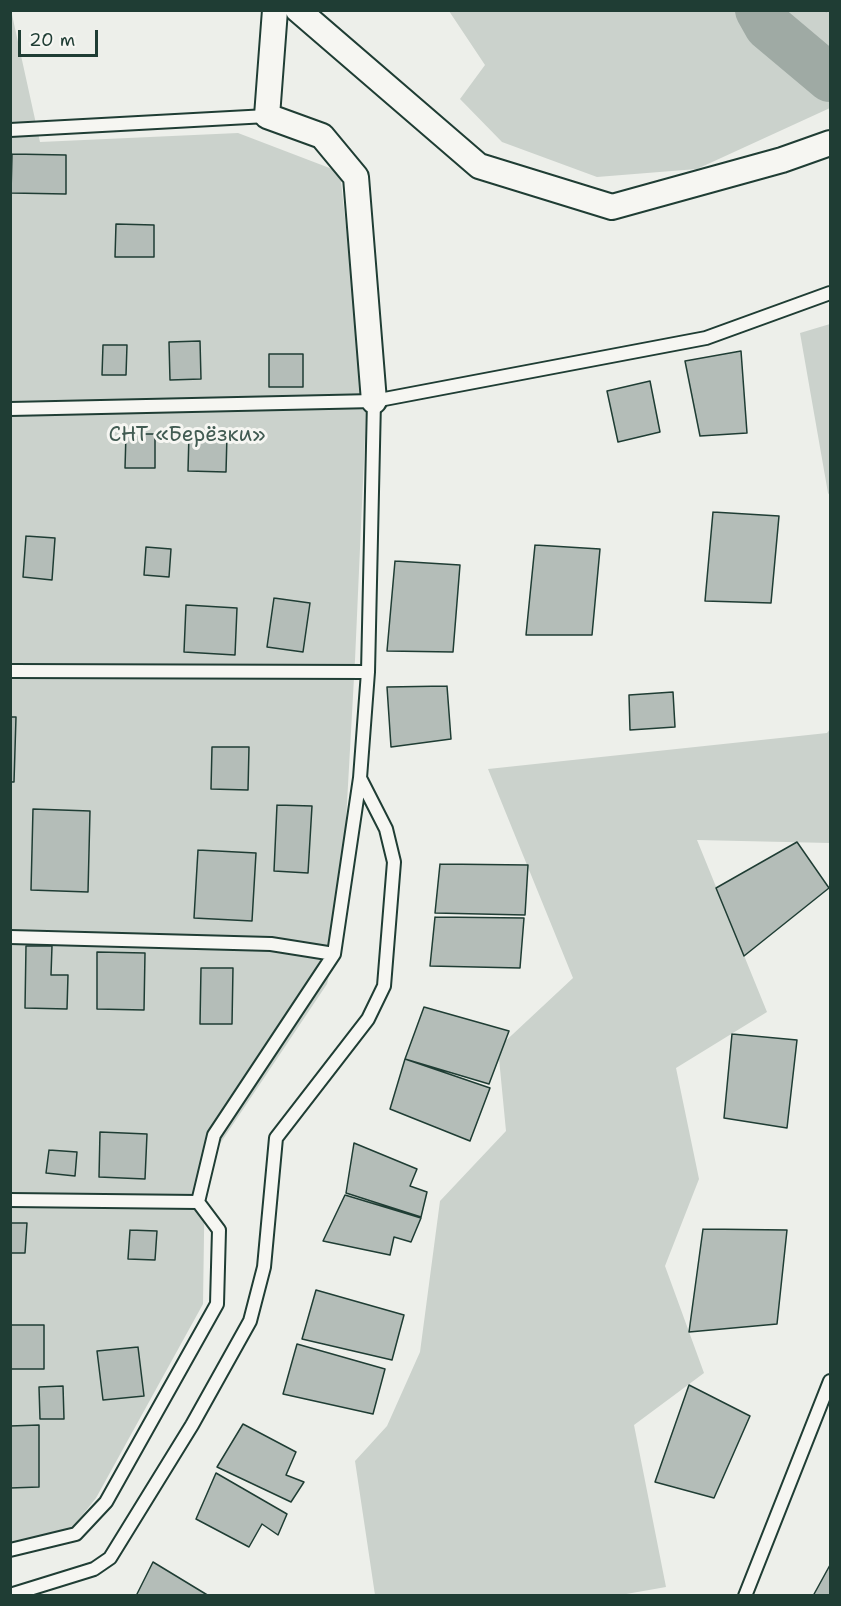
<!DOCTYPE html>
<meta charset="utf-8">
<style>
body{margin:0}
#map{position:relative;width:841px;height:1606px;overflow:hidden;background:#edefea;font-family:"Shantell Sans",sans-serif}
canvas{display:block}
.frame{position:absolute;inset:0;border:12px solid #1f3d34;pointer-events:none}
.scale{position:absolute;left:18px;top:30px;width:80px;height:27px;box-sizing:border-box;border:3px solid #1f3d34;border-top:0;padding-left:8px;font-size:18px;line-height:21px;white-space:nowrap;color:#1f3d34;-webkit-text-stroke:4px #f6f6f2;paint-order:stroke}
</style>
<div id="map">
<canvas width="841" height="1606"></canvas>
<div class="frame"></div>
<div class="scale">20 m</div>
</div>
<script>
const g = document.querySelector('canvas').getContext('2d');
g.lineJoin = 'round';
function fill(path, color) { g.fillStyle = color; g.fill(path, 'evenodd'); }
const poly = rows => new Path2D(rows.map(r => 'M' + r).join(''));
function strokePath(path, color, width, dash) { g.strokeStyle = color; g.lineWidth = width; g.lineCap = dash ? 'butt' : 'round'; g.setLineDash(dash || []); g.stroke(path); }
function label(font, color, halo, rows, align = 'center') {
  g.font = font + ' "Shantell Sans",sans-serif'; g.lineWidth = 6; g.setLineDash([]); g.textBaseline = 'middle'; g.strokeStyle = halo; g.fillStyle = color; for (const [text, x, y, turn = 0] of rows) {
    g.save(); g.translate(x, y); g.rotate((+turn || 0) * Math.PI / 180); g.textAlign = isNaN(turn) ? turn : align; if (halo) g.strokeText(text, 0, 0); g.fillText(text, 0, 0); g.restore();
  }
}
fill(poly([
 [11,10,40,142,238,133,340,172,366,414,355,660,340,928,327,984,205,1166,203,1304,96,1498,69,1532,11,1543],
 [449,11,830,11,830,108,697,169,597,177,502,142,460,99,485,65],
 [830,324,830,496,828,493,800,333],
 [830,729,830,843,697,840,767,1012,676,1068,699,1179,665,1266,704,1373,634,1425,666,1587,615,1596,375,1595,355,1461,387,1426,420,1352,440,1201,506,1131,498,1048,573,978,488,769,827,733]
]), '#cbd2cc');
strokePath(poly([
 [759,10,768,26,830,78]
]), '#9faaa4', 48);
const building = poly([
 [12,154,66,155,66,194,11,193,12,154],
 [116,224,154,225,154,257,115,257,116,224],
 [200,341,201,379,170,380,169,342,200,341],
 [103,345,127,345,126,375,102,375,103,345],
 [741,351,747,433,700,436,685,361,741,351],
 [269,354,303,354,303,387,269,387,269,354],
 [650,381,660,432,618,442,607,391,650,381],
 [126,434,155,434,155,468,125,468,126,434],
 [189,434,227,435,226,472,188,471,189,434],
 [713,512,779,516,771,603,705,601,713,512],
 [26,536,55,538,52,580,23,577,26,536],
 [535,545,600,549,592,635,526,635,535,545],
 [146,547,171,549,169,577,144,575,146,547],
 [395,561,460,565,453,652,387,651,395,561],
 [274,598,310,603,303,652,267,647,274,598],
 [186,605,237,608,235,655,184,652,186,605],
 [447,686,451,739,391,747,387,687,447,686],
 [673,692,675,727,630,730,629,695,673,692],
 [10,717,16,717,14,782,10,782,10,717],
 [212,747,249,747,248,790,211,789,212,747],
 [277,805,312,806,308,873,274,871,277,805],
 [33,809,90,811,88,892,31,890,33,809],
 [797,842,829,888,744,956,716,888,797,842],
 [198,850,256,853,252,921,194,918,198,850],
 [440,864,528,865,525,915,435,913,440,864],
 [435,917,524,918,520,968,430,966,435,917],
 [26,946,52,946,51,975,68,975,67,1009,25,1008,26,946],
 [97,952,145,953,144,1010,97,1009,97,952],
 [201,968,233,968,232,1024,200,1024,201,968],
 [424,1007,509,1031,489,1084,405,1059,424,1007],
 [732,1034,797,1040,787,1128,724,1118,732,1034],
 [405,1059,490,1088,470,1141,390,1109,405,1059],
 [100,1132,147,1134,145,1179,99,1177,100,1132],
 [354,1143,417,1169,410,1186,427,1192,421,1217,346,1193,354,1143],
 [49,1150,77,1152,75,1176,46,1173,49,1150],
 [345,1195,421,1218,411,1242,394,1237,390,1255,323,1241,345,1195],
 [10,1223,27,1223,25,1253,10,1253,10,1223],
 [703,1229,787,1230,777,1324,689,1332,703,1229],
 [130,1230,157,1231,155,1260,128,1259,130,1230],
 [316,1290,404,1315,392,1360,302,1339,316,1290],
 [10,1325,44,1325,44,1369,10,1369,10,1325],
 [297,1344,385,1369,373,1414,283,1394,297,1344],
 [138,1347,144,1396,103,1400,97,1351,138,1347],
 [689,1385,750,1416,714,1498,655,1482,689,1385],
 [63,1386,64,1419,40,1419,39,1387,63,1386],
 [243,1424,296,1452,286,1475,304,1482,291,1502,217,1467,243,1424],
 [39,1425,39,1487,10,1488,10,1426,39,1425],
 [216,1473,287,1514,278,1535,262,1524,249,1547,196,1519,216,1473],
 [153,1562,209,1596,136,1596,153,1562],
 [830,1565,830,1596,813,1596,830,1565]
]);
fill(building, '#b4bdb8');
strokePath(building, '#1f3d34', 1.5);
const lane = poly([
 [10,130,267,116],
 [10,409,374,401,706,338,830,293],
 [10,671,368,672],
 [10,937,271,944,334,954],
 [10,1200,198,1202],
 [10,1550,76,1534,106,1502,217,1304,219,1230,198,1202,214,1135,334,954,360,778,368,672,374,401],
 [10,1595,94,1569,110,1558,192,1425,250,1321,264,1267,276,1138,368,1019,384,986,394,862,386,829,360,778],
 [745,1596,830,1381]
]);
const street = poly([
 [275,10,267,116,322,136,356,177,374,401],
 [298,10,479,166,612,207,782,160,830,143]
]);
strokePath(lane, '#1f3d34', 16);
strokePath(street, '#1f3d34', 28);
strokePath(poly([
 [827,10,830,15]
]), '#1f3d34', 4, [1.5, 4.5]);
strokePath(lane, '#f6f6f2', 12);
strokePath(street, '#f6f6f2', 24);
label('21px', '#415b52', '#f6f6f2', [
 ["СНТ «Берёзки»",187,436]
]);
</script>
